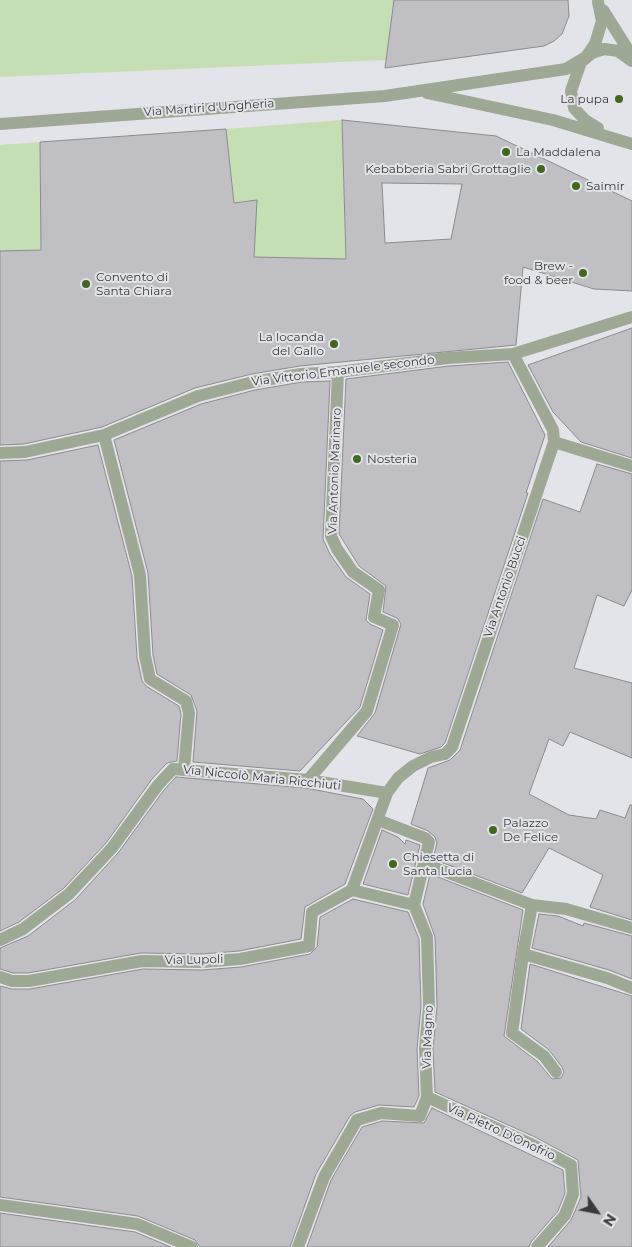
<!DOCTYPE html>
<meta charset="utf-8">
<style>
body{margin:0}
#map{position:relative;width:632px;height:1247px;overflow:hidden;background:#e3e4e9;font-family:Montserrat,sans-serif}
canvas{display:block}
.north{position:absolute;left:572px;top:1187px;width:50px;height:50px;-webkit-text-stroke:4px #e3e4e9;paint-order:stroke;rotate:123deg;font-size:14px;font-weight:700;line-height:20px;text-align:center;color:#38393a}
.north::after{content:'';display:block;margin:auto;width:18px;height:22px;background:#38393a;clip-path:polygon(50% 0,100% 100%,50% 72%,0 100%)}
</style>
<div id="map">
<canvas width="632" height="1247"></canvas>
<div class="north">N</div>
</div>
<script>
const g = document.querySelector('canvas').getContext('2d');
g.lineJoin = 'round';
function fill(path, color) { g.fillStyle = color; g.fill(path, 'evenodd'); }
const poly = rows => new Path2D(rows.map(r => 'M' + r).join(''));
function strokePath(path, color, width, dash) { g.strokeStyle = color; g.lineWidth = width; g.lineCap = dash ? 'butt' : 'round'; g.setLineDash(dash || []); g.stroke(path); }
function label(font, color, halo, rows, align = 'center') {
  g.font = font + ' Montserrat,sans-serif'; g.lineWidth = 4; g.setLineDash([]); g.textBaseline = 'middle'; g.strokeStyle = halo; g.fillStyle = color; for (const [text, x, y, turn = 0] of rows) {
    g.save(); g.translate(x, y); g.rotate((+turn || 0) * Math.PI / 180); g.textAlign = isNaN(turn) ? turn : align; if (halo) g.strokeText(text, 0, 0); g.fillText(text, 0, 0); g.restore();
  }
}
fill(poly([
 [0,0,394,0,386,60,0,77],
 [342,120,346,259,293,258,253,270,256,200,234,203,226,129],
 [40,142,41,250,0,251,0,145]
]), '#c5deb3');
const building = poly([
 [394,0,568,0,569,16,562,34,554,41,544,46,385,68,394,0],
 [342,120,496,136,632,201,632,291,594,289,523,267,516,345,300,366,252,374,195,388,102,427,24,444,0,445,0,251,41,250,40,142,226,129,234,203,257,200,254,257,346,259,342,120],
 [382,183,462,184,451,239,385,243,382,183],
 [632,328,632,458,581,442,553,412,528,365,632,328],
 [508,362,545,435,526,493,528,493,445,743,441,747,420,754,357,736,375,713,401,624,397,618,383,612,386,586,359,566,339,534,346,379,449,366,508,362],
 [330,381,323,539,330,554,346,577,370,594,366,620,370,624,383,630,360,707,300,771,193,762,197,711,191,695,157,674,153,655,148,573,114,440,201,404,255,390,302,382,330,381],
 [98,445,132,576,137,657,142,681,146,686,179,706,181,714,177,761,167,763,152,779,106,843,64,888,19,922,0,931,0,461,27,460,98,445],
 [597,464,632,474,632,590,624,606,597,595,574,668,632,683,632,758,570,732,563,746,549,739,529,794,569,815,596,819,600,810,625,818,630,805,632,805,632,920,590,907,603,875,549,848,522,893,433,859,437,843,435,837,428,831,411,824,428,768,450,760,460,750,543,499,580,512,597,464],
 [176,777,306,788,363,799,373,809,345,884,305,907,301,939,239,951,202,954,141,953,28,973,13,973,0,969,0,948,28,936,75,900,118,853,164,790,176,777],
 [382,830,398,837,405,844,406,840,420,845,408,895,363,884,382,830],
 [430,874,523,910,504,1036,538,1062,552,1079,561,1078,564,1072,562,1067,549,1050,521,1029,530,964,632,996,632,1247,548,1247,571,1220,581,1197,578,1160,535,1137,435,1092,433,1049,437,1006,435,937,423,904,430,874],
 [353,899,408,912,419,939,421,1006,417,1049,419,1096,414,1107,379,1105,355,1112,350,1116,316,1174,290,1247,200,1247,195,1240,138,1216,0,1197,0,986,12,989,30,989,143,969,202,970,241,967,310,954,317,947,320,917,353,899],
 [539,914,558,916,583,926,584,923,632,936,632,979,609,970,532,948,539,914],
 [432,1108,563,1170,565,1193,558,1211,531,1242,529,1247,307,1247,331,1180,362,1127,382,1121,424,1123,432,1108],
 [0,1213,135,1232,171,1247,0,1247,0,1213]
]);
fill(building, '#bfbfc4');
strokePath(building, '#8b8b8f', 1);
strokePath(poly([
 [603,10,632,56],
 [427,93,553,120,632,144],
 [0,124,385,96,566,69,586,57,595,44,602,21,598,2],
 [598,128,585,120,574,108,571,91,581,62,592,53,604,49,618,51,632,61],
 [104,435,140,575,145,656,150,679,186,701,189,713,184,769],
 [554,442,632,466],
 [0,453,25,452,104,435,198,396,253,382,301,374,338,372,448,358,513,354,632,317],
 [308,780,367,711,393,625,374,617,379,590,353,572,337,549,331,536,338,372],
 [425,864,532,905,566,909,632,928],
 [352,890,387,793,398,778,413,766,431,757,445,754,452,747,554,442,553,430,513,354],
 [532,905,523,954,607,978,632,988],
 [0,940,23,929,69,894,112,848,158,785,173,769,308,780,387,793],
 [523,954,512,1033,544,1056,556,1072],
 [0,977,12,981,29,981,142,961,202,962,240,959,309,946,312,912,352,890,414,905],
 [427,1097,531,1144,571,1165,573,1194,565,1215,537,1247],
 [0,1205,137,1224,192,1247],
 [298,1247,324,1177,357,1120,381,1113,420,1116,427,1097,425,1049,429,1006,427,937,414,905,429,842,425,838,378,820]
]), '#9da895', 12);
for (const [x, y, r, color] of [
 [619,99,5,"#436821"],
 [506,152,5,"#436821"],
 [541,169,5,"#436821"],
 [576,186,5,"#436821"],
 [583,273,5,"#436821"],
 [86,284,5,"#436821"],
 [334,344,5,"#436821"],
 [357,459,5,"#436821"],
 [493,830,5,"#436821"],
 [393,864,5,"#436821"]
]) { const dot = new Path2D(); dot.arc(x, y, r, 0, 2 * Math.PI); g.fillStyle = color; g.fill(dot); strokePath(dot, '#e3e4e9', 2); }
label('12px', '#38393a', '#e3e4e9', [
 ["La pupa",609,99,"right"],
 ["La Maddalena",516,152],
 ["Kebabberia Sabri Grottaglie",531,169,"right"],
 ["Saimir",586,186],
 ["Brew -",573,266,"right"],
 ["food & beer",573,280,"right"],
 ["Convento di",96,277],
 ["Santa Chiara",96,291],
 ["La locanda",324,337,"right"],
 ["del Gallo",324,351,"right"],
 ["Nosteria",367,459],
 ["Palazzo",503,823],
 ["De Felice",503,837],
 ["Chiesetta di",403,857],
 ["Santa Lucia",403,871]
], 'left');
label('12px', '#38393a', '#e3e4e9', [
 ["Via Martiri d'Ungheria",209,108,-4],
 ["Via Vittorio Emanuele secondo",343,371,-7],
 ["Via Antonio Marinaro",335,471,-88],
 ["Via Antonio Bucci",505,587,-71],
 ["Via Niccolò Maria Ricchiuti",262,778,6],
 ["Via Lupoli",194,960,-1],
 ["Via Magno",428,1037,-88],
 ["Via Pietro D'Onofrio",501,1132,25]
]);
</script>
